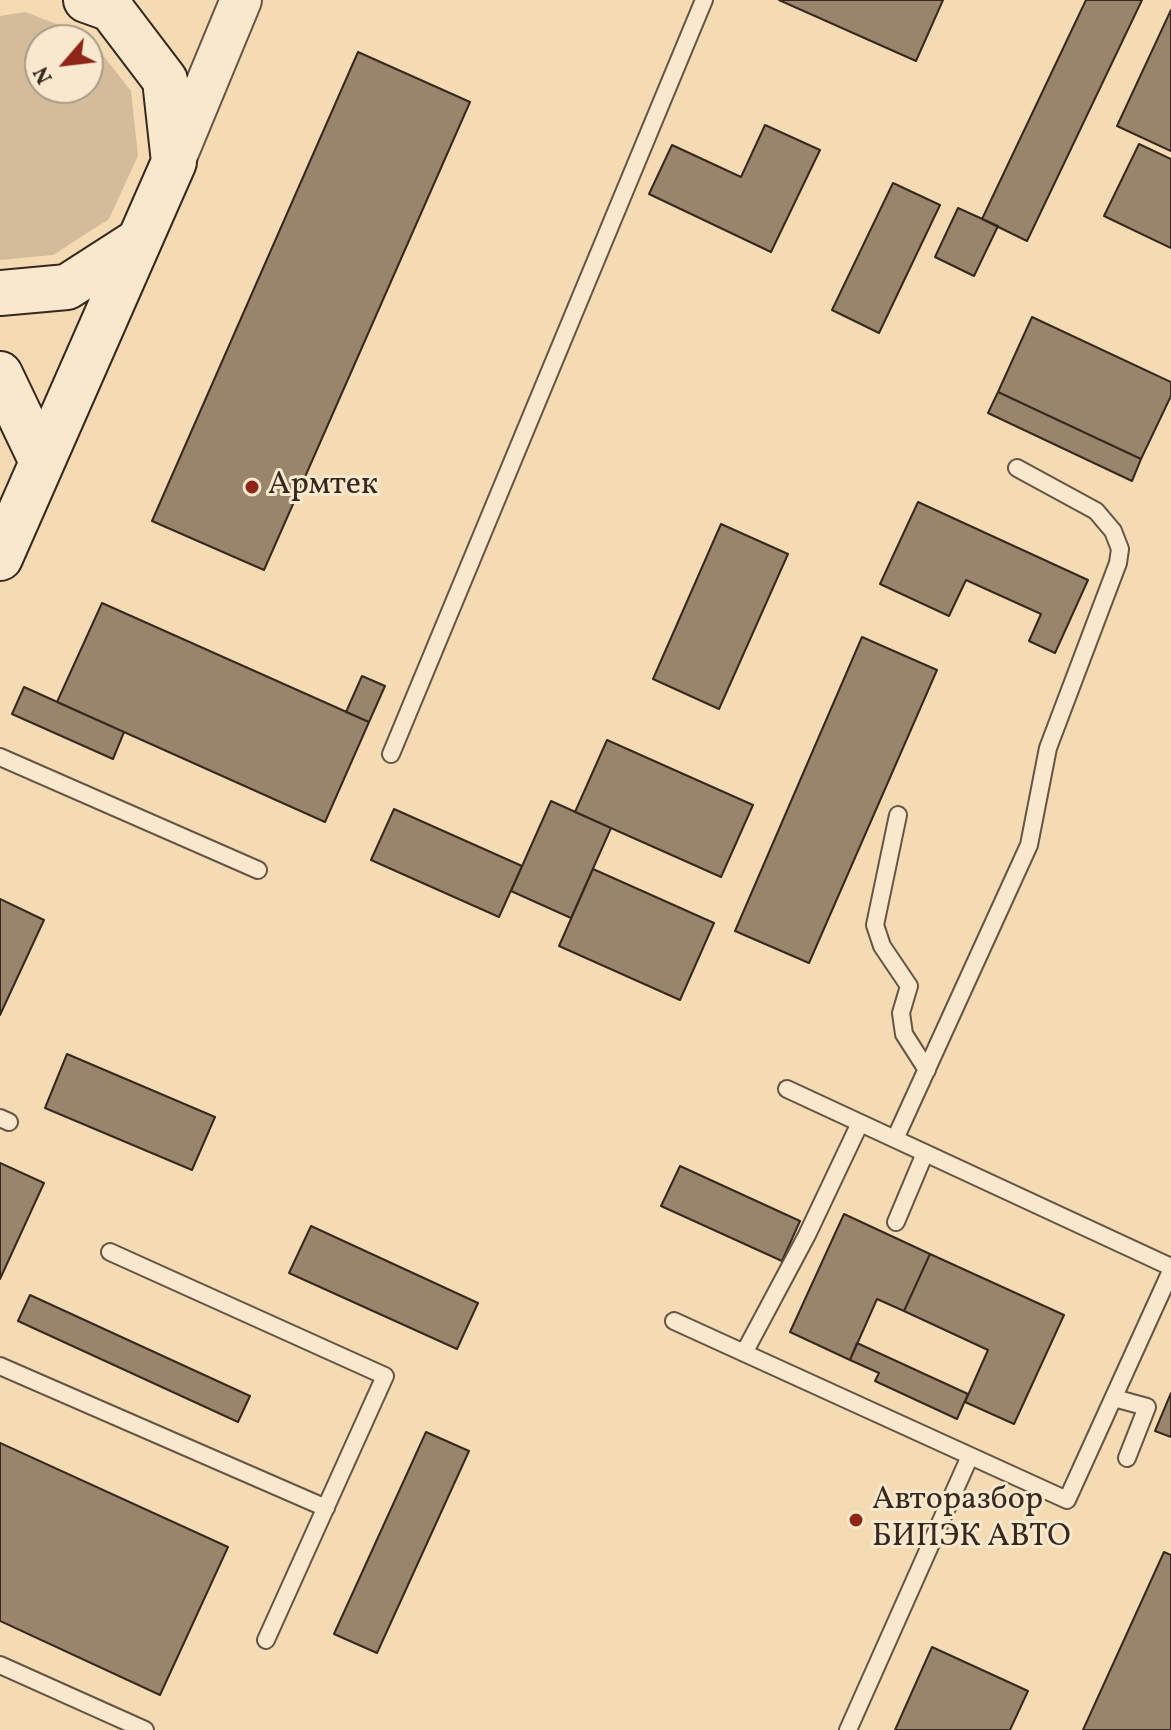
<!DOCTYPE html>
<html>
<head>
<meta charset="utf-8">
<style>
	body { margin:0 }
	#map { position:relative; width:1171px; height:1730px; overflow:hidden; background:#f4dbb4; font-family:Vollkorn,serif }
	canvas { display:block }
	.north { position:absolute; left:24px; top:24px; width:80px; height:80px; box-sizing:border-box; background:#f8e8ce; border:2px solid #aa9b88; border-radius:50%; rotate:242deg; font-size:22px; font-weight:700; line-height:32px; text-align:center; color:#36271f }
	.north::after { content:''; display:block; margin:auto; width:28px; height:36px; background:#8f2418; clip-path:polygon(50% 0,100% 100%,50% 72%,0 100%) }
</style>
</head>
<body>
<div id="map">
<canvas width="1171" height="1730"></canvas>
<div class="north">N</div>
</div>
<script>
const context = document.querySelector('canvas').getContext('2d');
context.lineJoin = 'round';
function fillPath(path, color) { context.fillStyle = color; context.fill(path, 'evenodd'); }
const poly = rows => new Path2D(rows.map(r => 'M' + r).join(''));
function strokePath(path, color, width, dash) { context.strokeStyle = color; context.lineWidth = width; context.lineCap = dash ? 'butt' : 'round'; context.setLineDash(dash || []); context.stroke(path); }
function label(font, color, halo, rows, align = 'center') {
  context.font = font + ' Vollkorn,serif'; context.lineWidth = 6; context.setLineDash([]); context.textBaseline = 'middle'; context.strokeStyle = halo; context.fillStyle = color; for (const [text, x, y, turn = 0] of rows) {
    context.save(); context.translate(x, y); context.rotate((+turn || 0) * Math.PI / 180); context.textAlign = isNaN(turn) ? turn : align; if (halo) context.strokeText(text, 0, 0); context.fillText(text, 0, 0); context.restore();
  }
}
fillPath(poly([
	[25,12,88,36,131,91,138,156,109,219,53,255,0,260,0,16],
	[40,40,88,40,88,88,40,88]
]), '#d4bc9b');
const building = poly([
	[779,0,943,0,916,61,779,0],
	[1086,0,1142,0,1027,241,982,219,1086,0],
	[1171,10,1171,151,1117,126,1171,10],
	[358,52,470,102,264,570,152,521,358,52],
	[765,125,820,150,771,252,649,194,672,145,741,177,765,125],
	[1139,144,1171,159,1171,248,1104,216,1139,144],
	[893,183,940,205,879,333,832,310,893,183],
	[958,208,998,226,974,276,935,257,958,208],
	[1032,317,1171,382,1171,396,1141,459,998,392,1032,317],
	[998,392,1141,459,1132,481,988,413,998,392],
	[918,502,1088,580,1055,653,1029,641,1041,614,966,580,949,616,880,584,918,502],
	[721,524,788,554,719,709,653,679,721,524],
	[102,603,369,722,325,822,57,702,102,603],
	[862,637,937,670,809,963,735,931,862,637],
	[362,676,385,686,369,722,346,712,362,676],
	[24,687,124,732,113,759,12,714,24,687],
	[607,740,753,805,721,877,575,812,607,740],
	[551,801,611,828,571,918,511,891,551,801],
	[394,809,522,866,499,917,371,860,394,809],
	[593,869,714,923,680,1000,559,946,593,869],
	[0,899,44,920,0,1015,0,899],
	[67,1054,215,1117,192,1170,45,1108,67,1054],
	[0,1163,44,1183,0,1279,0,1163],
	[680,1166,800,1221,782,1261,661,1206,680,1166],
	[844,1214,930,1254,904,1311,877,1299,850,1360,790,1332,844,1214],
	[311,1226,478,1303,457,1349,289,1273,311,1226],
	[930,1254,1064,1315,1014,1424,965,1402,988,1350,904,1311,930,1254],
	[30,1295,250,1396,238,1422,18,1321,30,1295],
	[857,1343,968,1394,957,1419,875,1381,879,1373,850,1360,857,1343],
	[1171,1393,1171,1437,1155,1431,1171,1393],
	[426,1432,469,1451,377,1653,334,1634,426,1432],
	[0,1443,228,1547,160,1695,0,1621,0,1443],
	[1164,1552,1171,1555,1171,1730,1083,1730,1164,1552],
	[932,1647,1028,1691,1010,1730,895,1730,932,1647]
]);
fillPath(building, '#99856c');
strokePath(building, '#36271f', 2);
const service = poly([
	[391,754,704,0],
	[0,757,258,870],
	[898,815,875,925,882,946,909,986,901,1013,904,1034,927,1070],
	[787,1089,1171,1267],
	[0,1118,9,1122],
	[895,1139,1029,845,1048,748,1118,563,1120,549,1113,531,1096,511,1017,468],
	[896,1222,925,1153],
	[110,1252,385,1376,266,1640],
	[674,1321,1067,1500,1171,1271],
	[744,1353,807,1235,860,1123],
	[0,1366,326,1508],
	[1114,1398,1147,1407,1127,1458],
	[0,1665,145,1730],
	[848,1730,970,1456]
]);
const tertiary = poly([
	[174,162,241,0]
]);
const secondary = poly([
	[0,293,67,287,137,242],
	[0,374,42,462],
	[0,558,174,162,165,80,111,9,86,0]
]);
strokePath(service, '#665444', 20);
strokePath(tertiary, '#665444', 44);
strokePath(secondary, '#36271f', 48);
strokePath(service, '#f8e8ce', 16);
strokePath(tertiary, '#f8e8ce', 40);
strokePath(secondary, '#f8e8ce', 44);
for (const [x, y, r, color] of [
	[252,487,8,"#8f2418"],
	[856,1520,8,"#8f2418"]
]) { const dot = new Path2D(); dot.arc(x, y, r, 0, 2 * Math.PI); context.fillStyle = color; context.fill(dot); strokePath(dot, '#f8e8ce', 3); }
label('32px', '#36271f', '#f8e8ce', [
	["Армтек",268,487],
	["Авторазбор",872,1502],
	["БИПЭК АВТО",872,1539]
], 'left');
</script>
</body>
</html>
